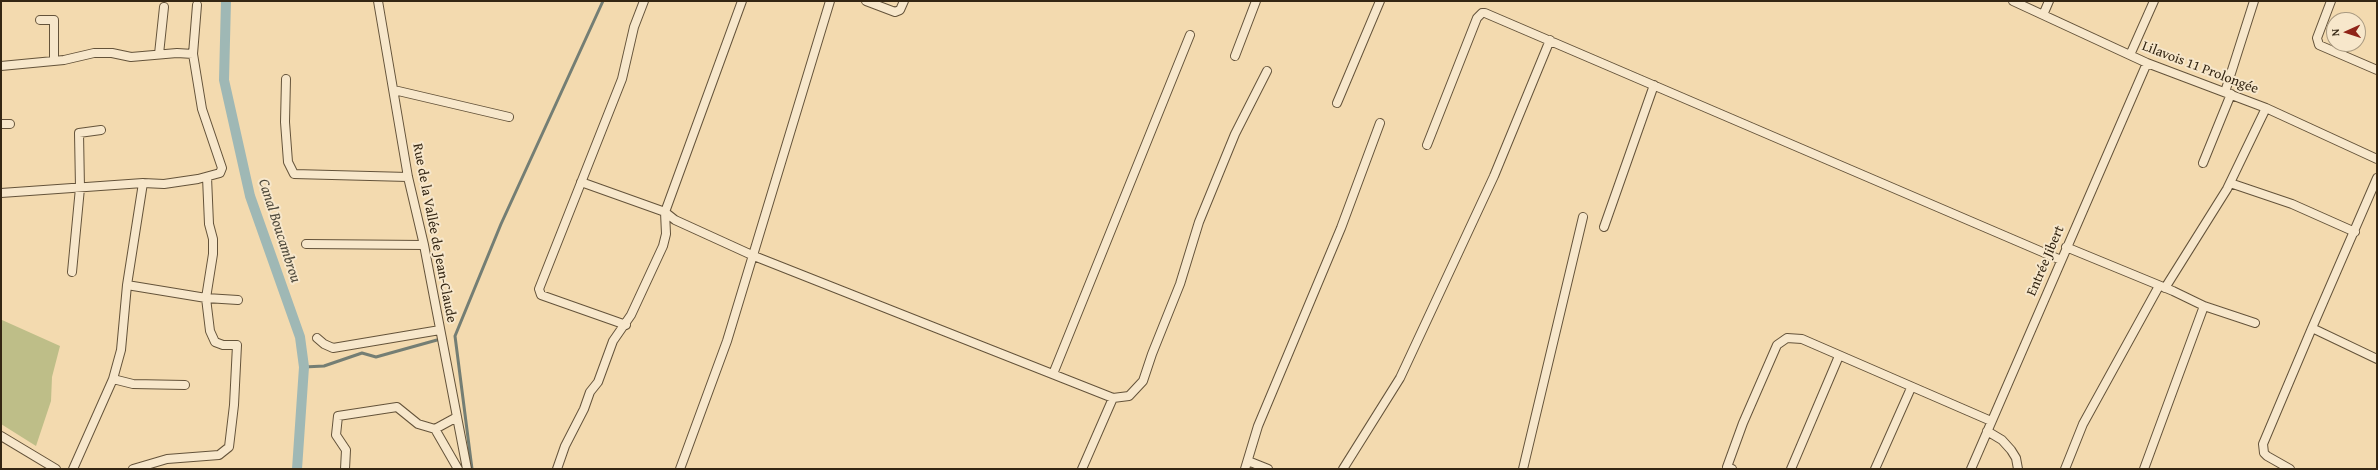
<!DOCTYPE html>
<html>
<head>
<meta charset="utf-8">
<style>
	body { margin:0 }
	#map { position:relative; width:2378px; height:470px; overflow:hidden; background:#f3daaf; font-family:"Gentium Book Plus",serif }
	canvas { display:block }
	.frame { position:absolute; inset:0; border:2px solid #342613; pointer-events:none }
	.north { position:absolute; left:2326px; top:12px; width:40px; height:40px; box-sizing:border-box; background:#f7e7cb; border:1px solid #a99a81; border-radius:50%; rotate:267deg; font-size:11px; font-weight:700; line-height:16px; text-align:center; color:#342613 }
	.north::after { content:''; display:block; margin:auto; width:14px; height:18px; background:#8f2418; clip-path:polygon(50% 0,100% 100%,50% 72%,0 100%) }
</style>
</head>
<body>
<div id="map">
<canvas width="2378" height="470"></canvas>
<div class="frame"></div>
<div class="north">N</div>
</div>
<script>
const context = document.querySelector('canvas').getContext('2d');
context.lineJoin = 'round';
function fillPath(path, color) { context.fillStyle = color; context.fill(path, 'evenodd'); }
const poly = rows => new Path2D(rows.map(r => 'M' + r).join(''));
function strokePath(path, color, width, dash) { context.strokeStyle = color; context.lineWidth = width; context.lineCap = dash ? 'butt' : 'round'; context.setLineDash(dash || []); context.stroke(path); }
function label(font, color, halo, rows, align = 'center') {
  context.font = font + ' "Gentium Book Plus",serif'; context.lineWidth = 4; context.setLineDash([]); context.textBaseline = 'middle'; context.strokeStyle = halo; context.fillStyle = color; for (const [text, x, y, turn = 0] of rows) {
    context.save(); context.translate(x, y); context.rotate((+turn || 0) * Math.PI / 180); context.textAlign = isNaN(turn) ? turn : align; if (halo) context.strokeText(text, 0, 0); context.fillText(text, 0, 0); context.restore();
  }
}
fillPath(poly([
	[2,320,60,346,52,377,51,401,36,446,1,424]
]), '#bebe88');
strokePath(poly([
	[222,1,227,2],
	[304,367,324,366,362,353,376,357,437,340],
	[472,469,455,336,501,224,603,1]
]), '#747e74', 3);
strokePath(poly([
	[226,1,224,80,250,196,300,337,304,367,297,469]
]), '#9fb8b5', 10);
const street = poly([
	[378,1,408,177,424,245,467,469],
	[866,1,895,12,900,10,904,1],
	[2013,1,2147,63,2266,108,2377,159],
	[2331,1,2317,38,2319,45,2377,70],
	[2043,15,2049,1],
	[40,20,54,20,54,61],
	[159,54,164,7],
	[2130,55,2154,1],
	[1235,56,1256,1],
	[1,66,64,60,94,53,112,53,131,57,177,53,193,54],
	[286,79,285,122,288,162,294,174,408,177],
	[394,90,509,117],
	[2225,92,2254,1],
	[1337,103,1380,1],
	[1,124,10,124],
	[1427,145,1477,18,1482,13,1485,13,2061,260],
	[2203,163,2231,94],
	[2377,178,2312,328,2377,359],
	[581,182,665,212,675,220,754,256,1113,398,1129,396,1143,381,1152,354,1180,284,1199,222,1235,134,1267,71],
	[143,183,164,184,198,179,220,173,222,168,202,109,193,54,197,5],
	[2230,183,2292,204,2355,232],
	[1,193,143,183,127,285,121,350,113,379,73,469],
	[1604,227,1654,85],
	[306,244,424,245],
	[2066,247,2173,291,2204,306,2255,323],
	[72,272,80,188,79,133,101,130],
	[127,285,206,298,238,300],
	[2165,288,2227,189,2266,108],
	[626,325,541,295,539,289,622,79,634,27,644,1],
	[317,338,324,344,333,348,440,330],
	[1053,374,1190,35],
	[113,379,133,384,185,385],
	[435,429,458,469],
	[1987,431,2002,440,2011,450,2016,458,2018,469],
	[1,436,56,469],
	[1248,461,1268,469],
	[133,469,167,459,219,455,229,447,234,405,237,345,223,345,215,342,210,331,206,298,213,254,213,239,209,224,207,177],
	[345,469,346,450,336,435,338,416,397,407,418,424,435,429,457,417],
	[557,469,565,446,584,409,590,392,598,382,613,341,631,315,663,246,666,234,665,212,742,1],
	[680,469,727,341,830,1],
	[1082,469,1113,398],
	[1245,469,1258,426,1341,228,1380,123],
	[1343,469,1400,378,1494,176,1550,40],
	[1523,469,1583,217],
	[1732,469,1727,467,1743,423,1777,345,1787,338,1802,339,1991,421],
	[1791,469,1839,356],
	[1875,469,1911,388],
	[1971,469,2147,63],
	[2065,469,2083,424,2159,286],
	[2144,469,2204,306],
	[2290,469,2267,456,2264,453,2263,444,2312,328]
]);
strokePath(street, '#64533a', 10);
strokePath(street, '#f7e7cb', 8);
label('14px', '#342613', '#f7e7cb', [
	["Lilavois 11 Prolongée",2200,68,21],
	["Rue de la Vallée de Jean-Claude",434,233,79],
	["Entrée Jibert",2046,261,-67]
]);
label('italic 15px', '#4f4a3c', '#f7e7cb', [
	["Canal Boucambrou",279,231,72]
]);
</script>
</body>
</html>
